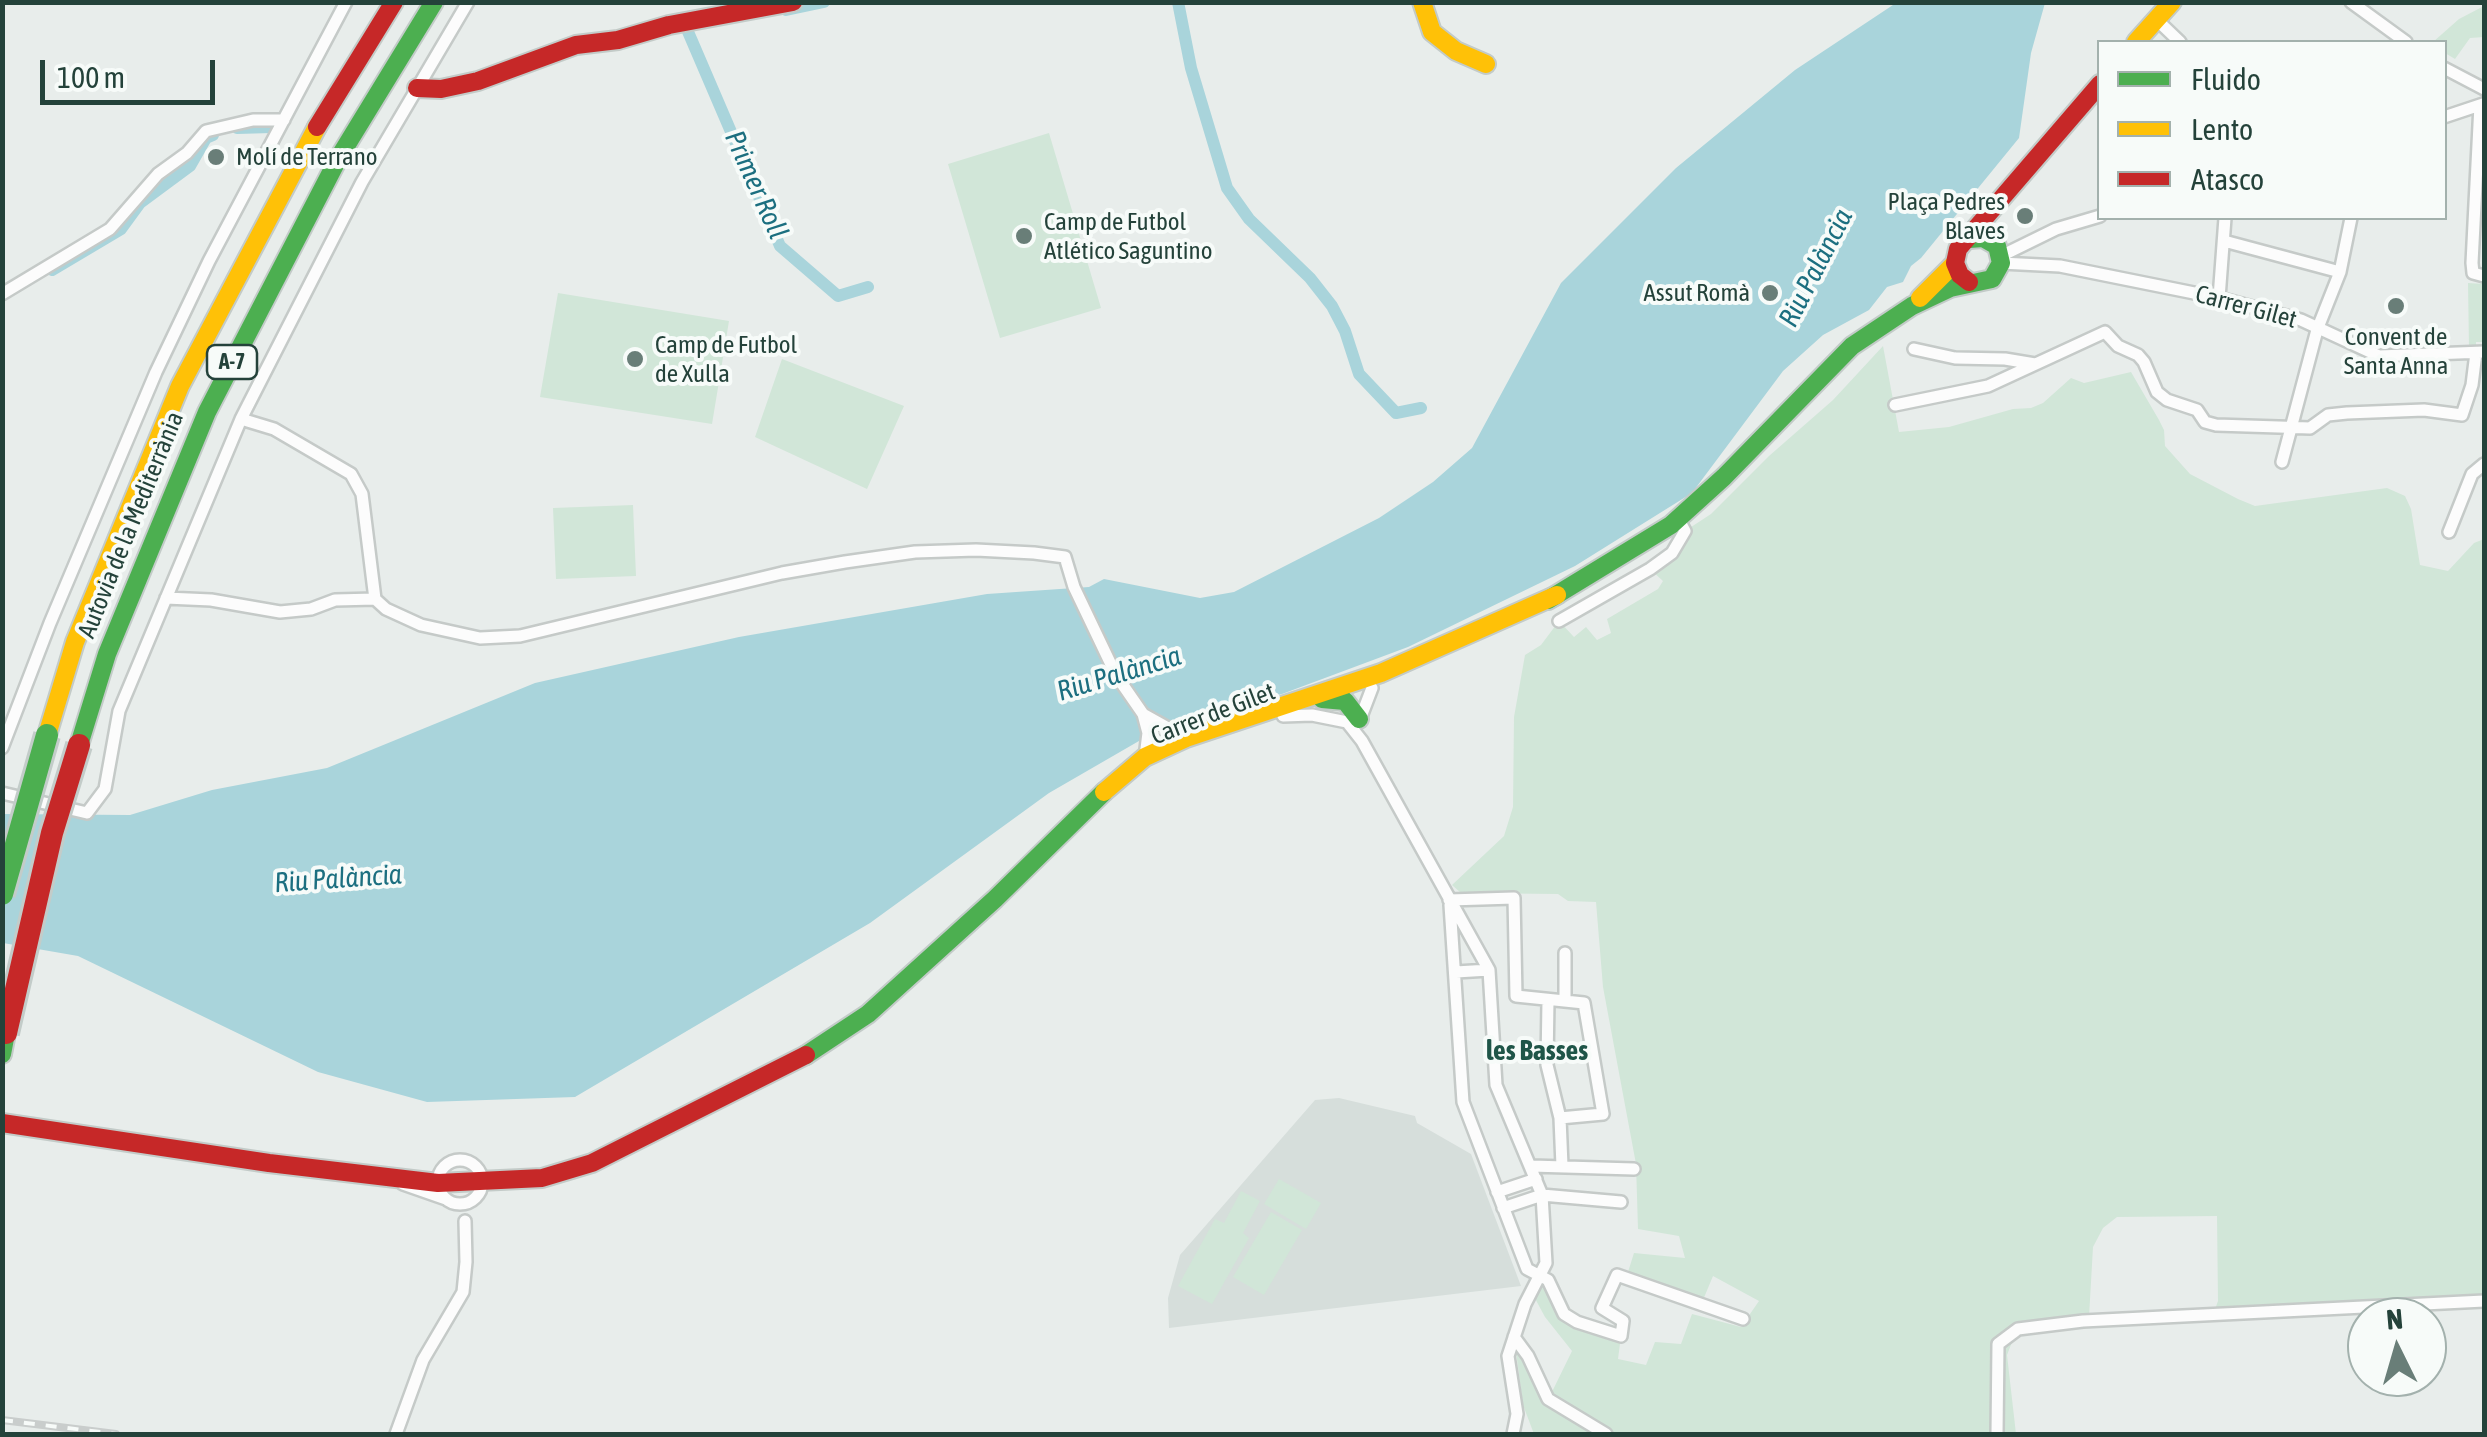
<!DOCTYPE html>
<html>
<head>
<meta charset="utf-8">
<style>
	body { margin:0 }
	#map { position:relative; width:2487px; height:1437px; overflow:hidden; background:#e8edeb; font-family:"Asap Condensed",sans-serif }
	canvas { display:block }
	.frame { position:absolute; inset:0; border:5px solid #24423a; pointer-events:none }
	.legend { position:absolute; left:2097px; top:40px; width:350px; height:180px; box-sizing:border-box; background:#f7fbf9; border:2px solid #a3b1ad; margin:0; padding:12px 18px; list-style:none; font-size:30px; color:#24423a }
	.legend li { display:flex; align-items:center; gap:20px; height:50px }
	.legend b { width:50px; border:2px solid #a3b1ad }
	.north { position:absolute; left:2347px; top:1297px; width:100px; height:100px; box-sizing:border-box; background:#f7fbf9; border:2px solid #a3b1ad; border-radius:50%; rotate:355deg; font-size:28px; font-weight:700; line-height:40px; text-align:center; color:#24423a }
	.north::after { content:''; display:block; margin:auto; width:35px; height:45px; background:#697e78; clip-path:polygon(50% 0,100% 100%,50% 72%,0 100%) }
	.scale { position:absolute; left:40px; top:60px; width:175px; height:45px; box-sizing:border-box; border:5px solid #24423a; border-top:0; padding-left:12px; font-size:30px; line-height:35px; white-space:nowrap; color:#24423a; -webkit-text-stroke:8px #f7fbf9; paint-order:stroke }
</style>
</head>
<body>
<div id="map">
<canvas width="2487" height="1437"></canvas>
<div class="frame"></div>
<ul class="legend">
<li><b style="height:12px;background:#4caf50"></b>Fluido</li>
<li><b style="height:12px;background:#ffc107"></b>Lento</li>
<li><b style="height:12px;background:#c62828"></b>Atasco</li>
</ul>
<div class="north">N</div>
<div class="scale">100 m</div>
</div>
<script>
const context = document.querySelector('canvas').getContext('2d');
context.lineJoin = 'round';
function fillPath(path, color) { context.fillStyle = color; context.fill(path, 'evenodd'); }
const poly = rows => new Path2D(rows.map(r => 'M' + r).join(''));
function strokePath(path, color, width, dash) { context.strokeStyle = color; context.lineWidth = width; context.lineCap = dash ? 'butt' : 'round'; context.setLineDash(dash || []); context.stroke(path); }
function label(font, color, halo, rows, align = 'center') {
  context.font = font + ' "Asap Condensed",sans-serif'; context.lineWidth = 8; context.setLineDash([]); context.textBaseline = 'middle'; context.strokeStyle = halo; context.fillStyle = color; for (const [text, x, y, turn = 0] of rows) {
    context.save(); context.translate(x, y); context.rotate((+turn || 0) * Math.PI / 180); context.textAlign = isNaN(turn) ? turn : align; if (halo) context.strokeText(text, 0, 0); context.fillText(text, 0, 0); context.restore();
  }
}
fillPath(poly([
	[1339,1098,1415,1116,1417,1123,1471,1154,1521,1286,1169,1328,1168,1298,1180,1255,1315,1100]
]), '#d6dedb');
fillPath(poly([
	[2484,6,2484,37,2470,38,2455,59,2445,53,2444,42,2433,42,2459,19],
	[1049,133,1101,308,1000,338,948,164],
	[2468,283,2484,284,2484,342,2476,342,2476,347,2469,348],
	[558,293,729,321,712,424,540,397],
	[1883,346,1899,432,1949,427,2013,409,2031,408,2043,403,2071,378,2084,383,2131,372,2159,420,2164,430,2165,446,2190,474,2238,499,2255,506,2387,488,2405,496,2411,509,2420,565,2448,571,2474,543,2484,539,2484,1301,2213,1315,2218,1301,2217,1216,2117,1217,2103,1228,2093,1247,2089,1317,2017,1329,2007,1355,2016,1434,1534,1434,1523,1405,1514,1337,1549,1398,1572,1351,1545,1317,1531,1291,1539,1277,1565,1314,1621,1336,1618,1359,1646,1365,1655,1342,1681,1344,1692,1314,1741,1327,1759,1301,1713,1276,1703,1300,1628,1272,1634,1253,1685,1258,1679,1236,1638,1229,1636,1164,1603,987,1596,902,1568,901,1558,894,1461,893,1452,885,1504,836,1513,807,1514,717,1525,655,1541,645,1559,621,1574,637,1586,627,1597,640,1611,633,1607,619,1658,589,1663,581,1650,569,1685,531,1711,514,1769,456,1833,400],
	[782,359,904,406,867,489,755,437],
	[633,505,636,576,556,579,553,508],
	[1279,1179,1321,1203,1306,1229,1264,1204],
	[1241,1191,1260,1201,1243,1233,1249,1238,1212,1304,1178,1286,1215,1219,1224,1223],
	[1271,1212,1302,1230,1264,1295,1233,1277]
]), '#d1e6d8');
fillPath(poly([
	[1896,3,2045,3,2031,53,2019,138,1921,258,1911,266,1903,282,1887,287,1869,310,1823,335,1783,371,1692,493,1575,566,1408,647,1282,694,1177,719,1049,793,870,923,575,1097,427,1102,318,1072,78,956,3,943,2,814,130,815,212,790,327,768,535,683,739,637,987,594,1089,587,1104,579,1200,598,1234,592,1379,518,1433,482,1472,448,1561,283,1676,168,1795,70]
]), '#a9d4db');
strokePath(poly([
	[1178,2,1191,68,1227,188,1249,219,1310,278,1332,306,1345,331,1359,374,1396,413,1421,408],
	[786,10,824,2],
	[686,27,780,246,838,296,868,287],
	[237,128,271,127],
	[52,270,121,229,140,203,190,166,206,138,213,135]
]), '#a9d4db', 12);
const street = poly([
	[2351,2,2406,42],
	[2157,20,2180,42],
	[2444,68,2484,89],
	[2480,105,2472,263,2473,273,2484,276],
	[2444,117,2483,104],
	[2224,241,2340,272],
	[2001,256,2056,229,2100,216],
	[2001,263,2060,266,2219,298,2301,320,2379,356,2484,352],
	[2,294,110,229,158,174,187,153,206,131,253,120,284,120],
	[2219,298,2225,218],
	[1914,349,1955,358,2005,359,2035,364],
	[1895,405,1988,386,2105,332,2118,346,2138,355,2144,362,2157,392,2167,400,2197,410,2205,422,2216,425,2310,428,2328,415,2347,413,2424,410,2462,415,2472,385,2476,353],
	[241,419,274,429,351,474,362,494,375,599,386,609,421,625,480,638,520,636,782,573,845,562,915,552,976,550,1034,553,1065,557,1074,587,1116,675,1143,714],
	[2282,462,2317,330,2340,272,2351,218],
	[2449,532,2472,474,2484,464],
	[166,598,211,600,280,612,311,609,335,600,375,599],
	[1559,621,1650,569,1672,553,1685,531,1678,518],
	[1283,716,1312,715,1347,722,1362,741,1489,970,1496,1085,1542,1195,1546,1263,1525,1304,1508,1356,1517,1414,1513,1434],
	[1359,722,1372,688],
	[1148,733,1162,748,1167,748],
	[2,748,50,623,156,372,209,261,346,2],
	[1145,757,1148,733,1143,714,1186,738],
	[2,793,87,813,105,789,119,711,241,419,362,182,468,2],
	[1449,900,1514,898,1516,996,1584,1003,1603,1114,1560,1118],
	[1450,905,1463,1102,1527,1269,1548,1280,1564,1314,1577,1322,1621,1336,1623,1321,1602,1308,1617,1275,1743,1319],
	[1565,953,1565,1001],
	[1456,972,1489,970],
	[1548,1000,1547,1065,1560,1118,1562,1166],
	'438 1182a22 22 0 1 1 44 0a22 22 0 1 1-44 0Z',
	[1531,1166,1634,1169],
	[403,1184,446,1199],
	[1497,1192,1536,1179],
	[1503,1208,1542,1195,1621,1202],
	[1514,1337,1528,1356,1548,1399,1606,1434],
	[396,1434,423,1360,463,1292,466,1262,465,1221],
	[1997,1434,1998,1344,2018,1329,2083,1321,2484,1301]
]);
const fast = poly([
	[1548,600,1671,525,1724,477,1852,346,1912,306,1950,288,1992,279,2001,263,1997,246,1983,238,1969,239],
	[1322,699,1345,701,1359,719],
	[79,745,107,654,207,412,338,159,434,2],
	[2,1054,6,1033],
	[806,1055,868,1014,995,899,1104,792]
]);
const slow = poly([
	[1422,2,1432,32,1456,51,1486,64],
	[2136,42,2172,2],
	[1920,298,1955,263],
	[47,735,75,642,180,386,317,127],
	[1104,792,1145,757,1186,738,1381,673,1557,595]
]);
const jam = poly([
	[417,88,441,89,478,81,576,45,618,40,669,25,793,2],
	[317,127,394,2],
	[1969,282,1960,275,1955,263,1958,249,2100,84],
	[2,1123,269,1163,438,1183,542,1178,592,1163,806,1055]
]);
strokePath(street, '#c5cac8', 16);
strokePath(fast, '#c3cbc8', 22);
strokePath(slow, '#c3cbc8', 22);
strokePath(jam, '#c3cbc8', 22);
strokePath(street, '#fcfcfc', 11);
strokePath(fast, '#4caf50', 18);
strokePath(slow, '#ffc107', 18);
strokePath(jam, '#c62828', 18);
const rail = poly([
	[2,1420,116,1434]
]);
strokePath(rail, '#c9cdcc', 8);
strokePath(rail, '#f7fbf9', 4, [11]);
const fastBridge = poly([
	[2,894,47,735]
]);
const jamBridge = poly([
	[6,1033,52,833,79,745]
]);
strokePath(fastBridge, '#c3ccc9', 28, []);
strokePath(jamBridge, '#c3ccc9', 28, []);
strokePath(fastBridge, '#4caf50', 22);
strokePath(jamBridge, '#c62828', 22);
for (const [x, y, r, color] of [
	[216,157,10,"#697e78"],
	[2025,216,10,"#697e78"],
	[1024,236,10,"#697e78"],
	[1770,293,10,"#697e78"],
	[2396,306,10,"#697e78"],
	[635,359,10,"#697e78"]
]) { const dot = new Path2D(); dot.arc(x, y, r, 0, 2 * Math.PI); context.fillStyle = color; context.fill(dot); strokePath(dot, '#f7fbf9', 4); }
for (const [x, y, w] of [
	[232,362,50]
]) { const box = new Path2D(); box.roundRect(x - w / 2, y - 17, w, 34, 8); context.fillStyle = '#f7fbf9'; context.fill(box); strokePath(box, '#24423a', 2.5); }
label('bold 22px', '#24423a', null, [
	["A-7",232,362]
]);
label('25px', '#24423a', '#f7fbf9', [
	["Molí de Terrano",236,157],
	["Plaça Pedres",2005,202,"right"],
	["Blaves",2005,231,"right"],
	["Camp de Futbol",1044,222],
	["Atlético Saguntino",1044,251],
	["Assut Romà",1750,293,"right"],
	["Convent de",2396,337,"center"],
	["Santa Anna",2396,366,"center"],
	["Camp de Futbol",655,345],
	["de Xulla",655,374]
], 'left');
label('25px', '#24423a', '#f7fbf9', [
	["Carrer Gilet",2246,307,15],
	["Autovia de la Mediterrània",131,525,-68],
	["Carrer de Gilet",1213,714,-21]
]);
label('italic 28px', '#1c6f80', '#f7fbf9', [
	["Primer Roll",756,185,66],
	["Riu Palància",1816,268,-63],
	["Riu Palància",1119,674,-17],
	["Riu Palància",338,879,-4]
]);
label('bold 28px', '#1f5548', '#f7fbf9', [
	["les Basses",1537,1051]
]);
</script>
</body>
</html>
